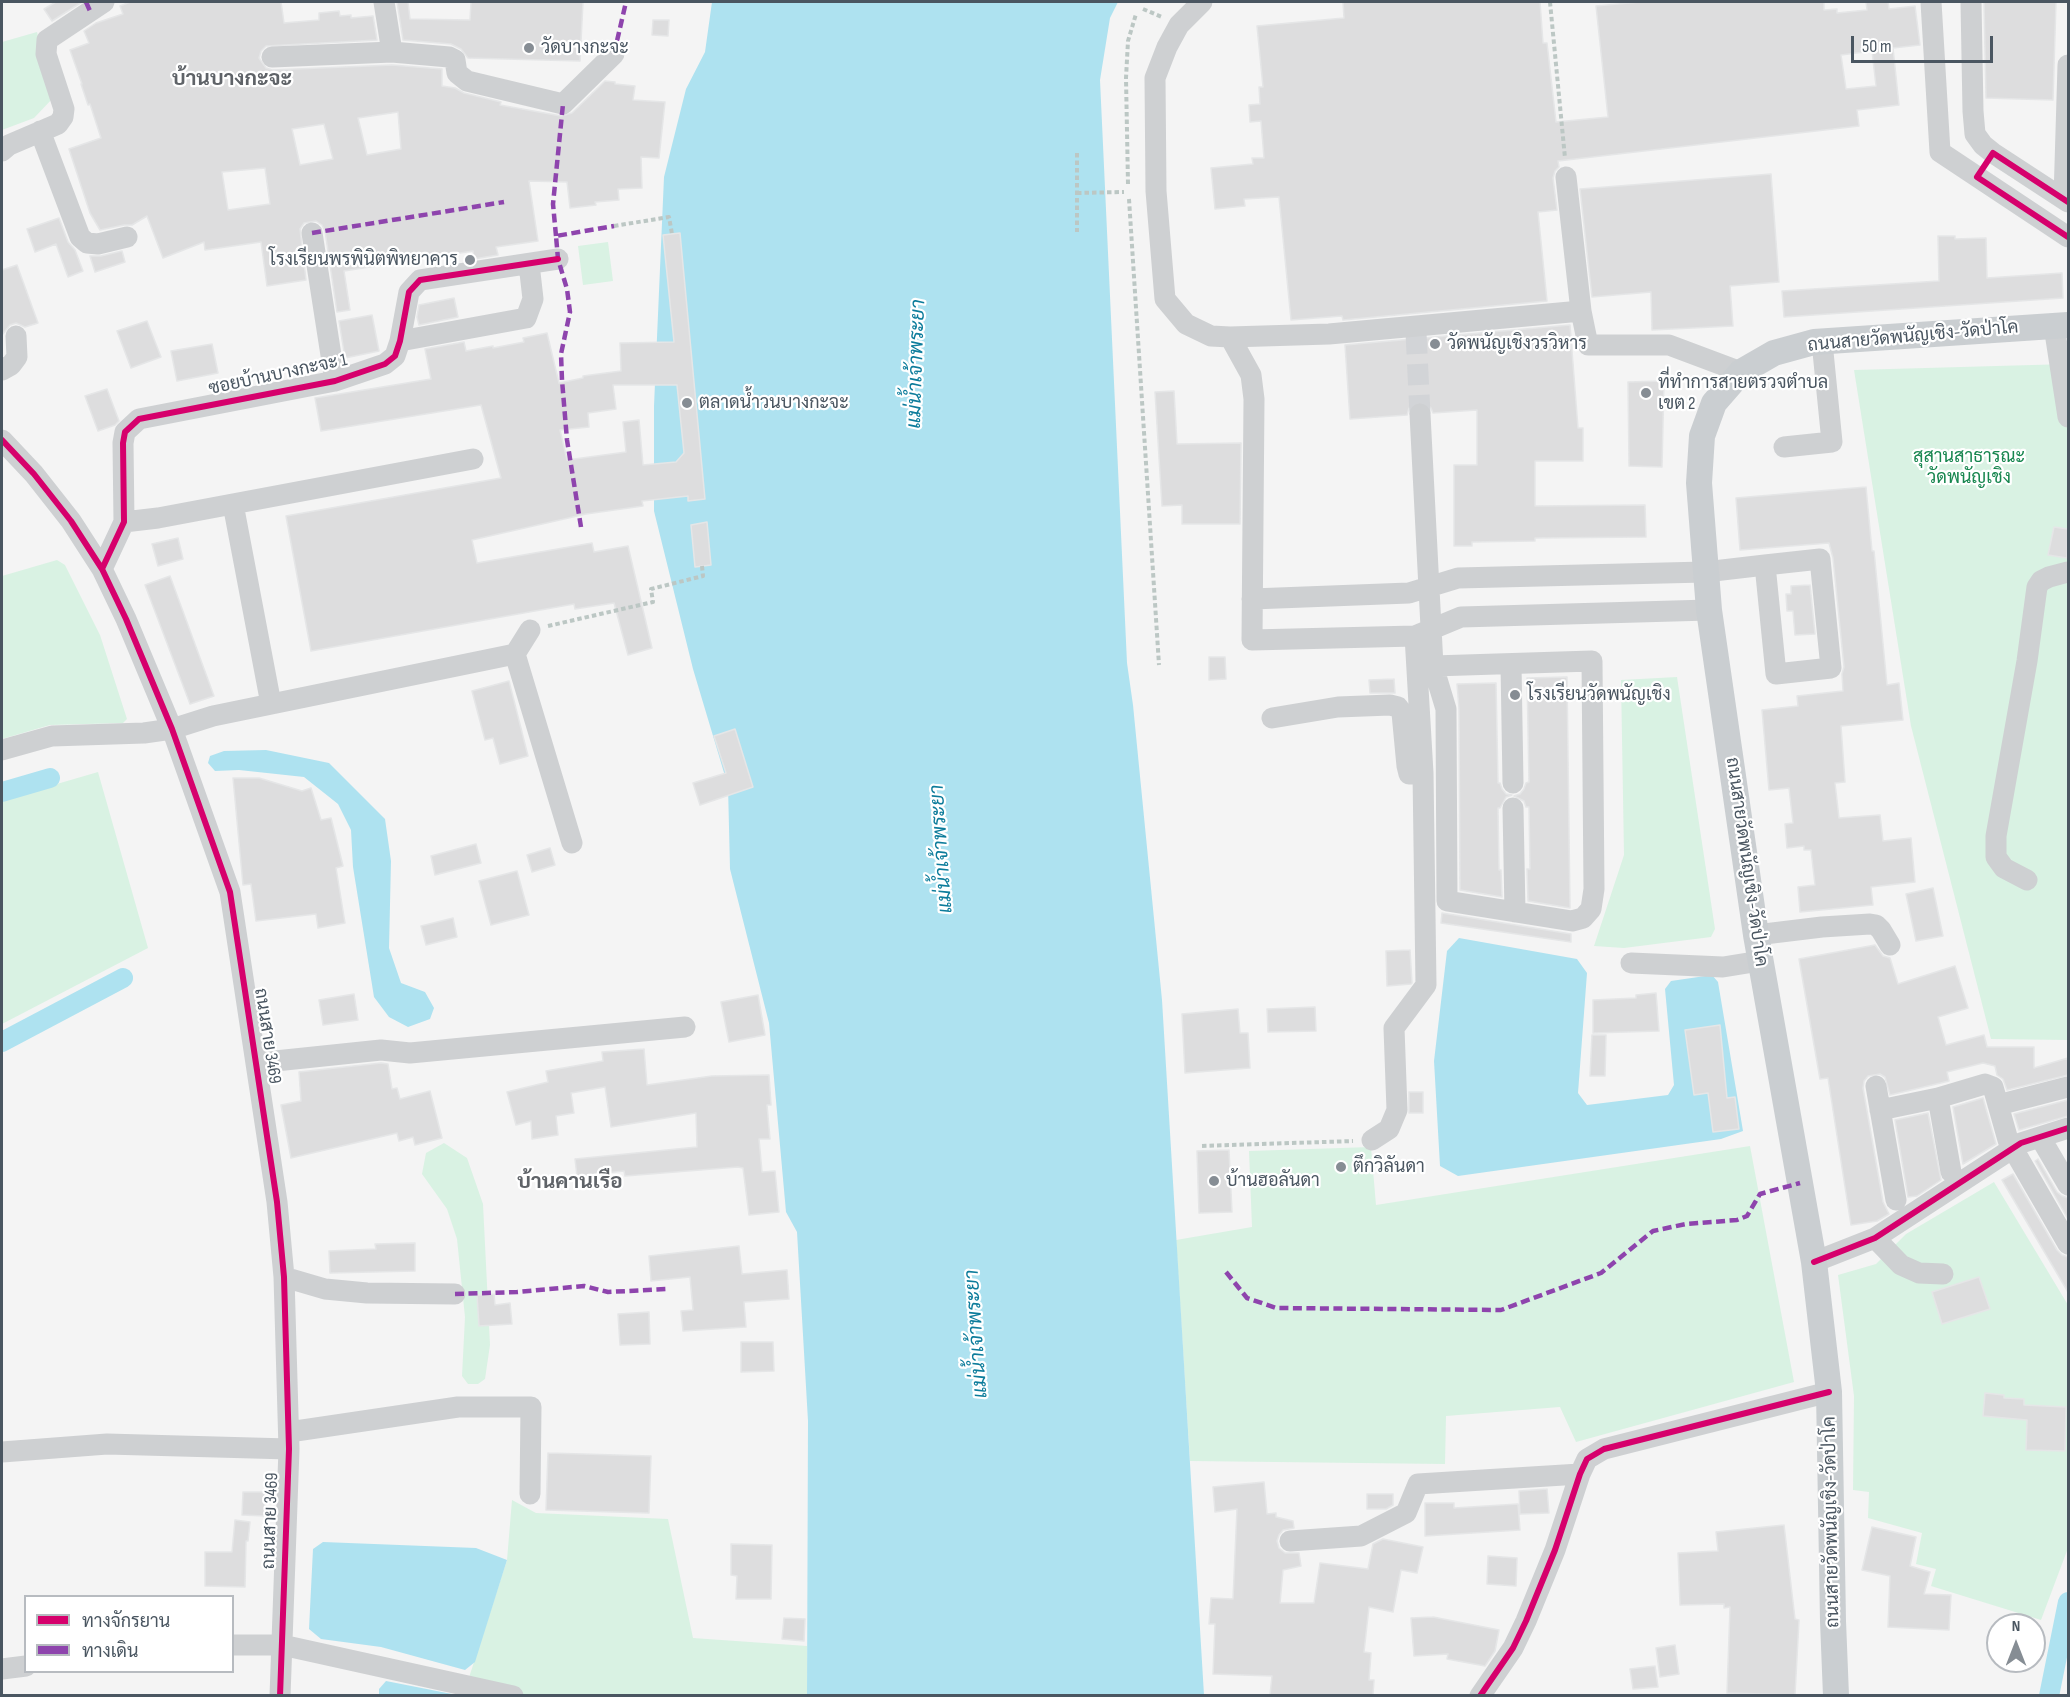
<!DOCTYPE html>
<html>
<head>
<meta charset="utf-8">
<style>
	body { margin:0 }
	#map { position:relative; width:2070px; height:1697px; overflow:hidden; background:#f4f4f4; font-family:"Sofia Sans Condensed",Sarabun,sans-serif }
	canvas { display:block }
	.frame { position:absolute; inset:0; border:3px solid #4a5661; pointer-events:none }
	.legend { position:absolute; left:24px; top:1595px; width:210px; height:78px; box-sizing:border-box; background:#fff; border:2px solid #b7bbc0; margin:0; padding:8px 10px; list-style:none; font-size:18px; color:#4a5661 }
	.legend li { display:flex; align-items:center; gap:12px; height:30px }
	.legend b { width:30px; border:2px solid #b7bbc0 }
	.north { position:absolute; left:1986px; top:1613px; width:60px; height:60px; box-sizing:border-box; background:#fff; border:2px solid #b7bbc0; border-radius:50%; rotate:0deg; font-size:16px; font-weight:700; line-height:24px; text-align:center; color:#4a5661 }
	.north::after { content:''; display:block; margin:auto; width:21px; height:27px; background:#868d94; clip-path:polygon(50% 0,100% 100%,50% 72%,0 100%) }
	.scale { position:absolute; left:1851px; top:36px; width:142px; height:27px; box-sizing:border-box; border:3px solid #4a5661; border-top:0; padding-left:8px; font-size:18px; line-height:21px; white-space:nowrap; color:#4a5661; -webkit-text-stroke:4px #fff; paint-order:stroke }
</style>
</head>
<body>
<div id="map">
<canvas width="2070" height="1697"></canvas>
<div class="frame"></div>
<ul class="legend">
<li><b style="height:8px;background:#d6006c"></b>ทางจักรยาน</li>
<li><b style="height:8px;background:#8e44ad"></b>ทางเดิน</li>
</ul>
<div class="north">N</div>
<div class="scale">50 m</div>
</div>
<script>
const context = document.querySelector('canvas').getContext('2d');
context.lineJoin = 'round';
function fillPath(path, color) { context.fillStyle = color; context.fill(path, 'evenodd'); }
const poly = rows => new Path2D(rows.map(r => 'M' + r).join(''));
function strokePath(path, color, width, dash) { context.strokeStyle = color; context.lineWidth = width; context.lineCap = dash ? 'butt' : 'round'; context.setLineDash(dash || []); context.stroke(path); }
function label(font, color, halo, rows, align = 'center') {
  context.font = font + ' "Sofia Sans Condensed",Sarabun,sans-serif'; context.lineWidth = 4.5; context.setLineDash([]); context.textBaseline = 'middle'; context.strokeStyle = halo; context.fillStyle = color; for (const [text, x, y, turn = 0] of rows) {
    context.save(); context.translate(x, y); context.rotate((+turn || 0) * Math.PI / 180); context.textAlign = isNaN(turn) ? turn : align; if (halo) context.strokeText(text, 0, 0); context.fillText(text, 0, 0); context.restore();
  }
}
fillPath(poly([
	[37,32,54,97,34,118,2,130,2,42],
	[608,242,613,281,583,285,578,246],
	[2068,364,2068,1040,1991,1039,1911,726,1854,370],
	[57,560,65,565,100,635,127,719,123,723,50,725,2,739,2,576],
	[1677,677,1715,929,1711,937,1624,948,1594,946,1624,855,1621,680],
	[98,772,148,948,2,1024,2,800],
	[444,1143,467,1158,483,1204,490,1345,485,1379,478,1384,468,1384,462,1376,465,1317,457,1239,447,1209,422,1174,426,1153],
	[1750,1146,1794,1382,1576,1442,1560,1407,1446,1416,1445,1464,1190,1461,1176,1240,1252,1227,1249,1151,1371,1147,1376,1205],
	[1994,1182,2068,1305,2068,1548,2041,1620,1931,1586,1936,1569,1916,1564,1922,1533,1868,1518,1869,1492,1853,1490,1854,1396,1838,1275,1876,1264,1906,1234],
	[512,1500,536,1513,668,1519,693,1638,807,1646,807,1695,463,1696,507,1560]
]), '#d9f2e3');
fillPath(poly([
	[712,2,1118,2,1110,18,1100,80,1127,663,1133,705,1162,1000,1204,1695,807,1695,808,1421,797,1232,786,1212,769,1023,730,869,728,786,693,669,654,511,654,406,664,177,686,89,705,52],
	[266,750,329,763,385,819,391,861,389,948,401,983,425,992,434,1008,430,1019,408,1027,389,1017,374,997,353,867,351,830,338,804,304,777,239,770,215,771,208,763,210,756,224,751],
	[1459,938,1577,959,1587,973,1578,1093,1587,1105,1668,1095,1674,1085,1665,989,1671,981,1712,975,1718,982,1743,1131,1721,1139,1458,1176,1440,1166,1434,1061,1447,951],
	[323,1542,476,1548,507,1560,475,1662,465,1670,381,1647,321,1639,309,1629,313,1549],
	[386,1681,452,1694,453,1695,379,1695,379,1689]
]), '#aee2f0');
strokePath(poly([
	[2,792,50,778],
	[2,1042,123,978],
	[2049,1696,2068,1602]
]), '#aee2f0', 20);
const building = poly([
	[56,2,82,2,52,21,44,9,56,2],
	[130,2,281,2,284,23,319,20,319,13,339,11,340,16,351,15,351,18,373,16,377,40,266,46,261,51,259,58,266,68,272,70,392,65,442,69,442,86,455,88,464,93,501,102,500,105,561,116,572,113,605,81,615,82,615,84,635,86,633,100,665,102,659,158,641,157,642,188,618,189,619,200,595,202,596,205,570,208,567,182,529,181,538,241,496,247,498,255,474,259,473,251,344,271,350,310,337,312,325,231,322,225,316,221,304,223,300,229,306,280,267,286,261,242,205,250,204,242,163,258,147,216,132,225,124,225,100,230,90,213,69,149,101,138,90,104,88,105,81,84,82,84,70,50,89,43,84,31,96,23,123,14,120,6,130,2],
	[398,112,401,149,367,155,358,118,398,112],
	[324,124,333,159,300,165,292,129,324,124],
	[265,168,270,204,228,210,222,172,265,168],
	[397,2,408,2,410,19,470,20,471,2,583,2,580,61,468,58,461,49,451,44,403,40,397,2],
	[1343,2,1540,2,1543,43,1547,43,1556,122,1608,117,1596,6,1640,2,1824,2,1824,10,1837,9,1837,13,1867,10,1866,2,1888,2,1889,9,1915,6,1920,45,1893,48,1899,105,1857,110,1859,126,1558,161,1559,167,1555,171,1553,178,1557,210,1538,212,1547,301,1343,320,1342,316,1291,320,1279,197,1244,199,1245,206,1215,209,1211,168,1253,164,1252,158,1264,158,1261,121,1250,122,1249,105,1260,104,1259,87,1263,87,1257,26,1344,18,1343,2],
	[1872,51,1876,86,1846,89,1841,55,1872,51],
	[1984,2,2056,2,2053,100,1986,98,1984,2],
	[653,20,669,20,668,36,652,35,653,20],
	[1771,174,1779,282,1730,286,1733,326,1652,330,1651,292,1592,297,1580,189,1771,174],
	[59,218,68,242,75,250,83,271,68,277,56,244,35,252,27,229,59,218],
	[680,233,705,499,688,501,688,496,642,501,643,506,586,514,472,540,477,563,592,543,594,552,628,546,652,648,628,655,614,603,575,609,574,604,311,651,286,516,501,478,481,405,321,431,315,398,431,379,425,349,464,342,466,351,493,346,493,348,524,342,523,338,547,333,559,383,583,378,583,376,621,371,620,343,674,342,663,235,680,233],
	[613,385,677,385,684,453,676,462,643,465,639,420,623,422,626,452,567,460,560,430,589,427,588,413,616,409,613,385],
	[1938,236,1955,236,1955,239,1986,238,1987,278,2062,273,2063,298,1784,317,1782,291,1939,281,1938,236],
	[122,251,125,262,95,272,90,256,101,256,122,251],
	[17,265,38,323,25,327,16,323,10,325,2,335,2,270,17,265],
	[454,298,458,317,419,325,417,317,419,305,454,298],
	[372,315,379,351,345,358,339,321,372,315],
	[147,321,161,357,131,368,117,331,147,321],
	[1570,325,1578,428,1583,428,1583,461,1535,461,1535,506,1645,505,1646,537,1535,538,1535,541,1472,542,1472,546,1454,546,1454,465,1477,465,1477,410,1433,413,1431,408,1426,403,1419,401,1409,408,1407,415,1350,419,1345,345,1570,325],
	[212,344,218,373,177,381,171,351,212,344],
	[1664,381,1662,467,1629,466,1628,382,1664,381],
	[107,389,119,421,115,425,98,431,85,396,107,389],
	[1174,391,1177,444,1241,443,1240,524,1182,524,1182,505,1162,506,1155,392,1174,391],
	[1866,487,1872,551,1874,551,1887,685,1899,683,1903,720,1841,726,1845,782,1835,783,1839,818,1880,815,1883,841,1911,838,1915,882,1871,887,1873,905,1800,912,1798,887,1815,885,1811,850,1804,850,1804,846,1787,848,1785,824,1793,823,1789,788,1769,790,1762,710,1798,706,1797,696,1843,691,1842,674,1844,667,1833,558,1829,543,1740,550,1736,498,1866,487],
	[707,522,711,565,695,567,691,525,707,522],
	[2054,527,2068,529,2067,558,2048,555,2054,527],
	[178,538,183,559,158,566,152,544,178,538],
	[170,576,214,696,190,704,145,585,170,576],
	[1810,585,1815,634,1795,635,1793,611,1787,611,1786,594,1791,594,1791,586,1810,585],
	[1209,657,1225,657,1226,679,1209,680,1209,657],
	[1567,677,1570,908,1528,901,1527,869,1530,869,1529,807,1526,807,1524,801,1514,796,1520,794,1524,789,1526,783,1529,782,1527,678,1567,677],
	[1394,679,1395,693,1370,693,1369,680,1394,679],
	[509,681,528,756,500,764,493,738,485,740,472,691,509,681],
	[1496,683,1498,783,1500,783,1502,789,1506,794,1512,795,1506,797,1500,808,1498,808,1499,870,1501,870,1502,897,1460,890,1459,709,1457,684,1496,683],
	[735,729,753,787,700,805,693,783,726,773,714,736,735,729],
	[233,778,259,778,302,791,311,788,321,820,331,818,343,866,336,868,345,923,318,928,316,914,256,921,251,884,243,885,233,778],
	[476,844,481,863,435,875,431,856,476,844],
	[550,848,555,865,532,872,527,855,550,848],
	[517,871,529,915,491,925,479,881,517,871],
	[1933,888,1943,936,1916,941,1906,894,1933,888],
	[1442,913,1571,934,1571,942,1441,923,1442,913],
	[453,918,457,937,426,945,421,926,453,918],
	[1875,945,1883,956,1890,958,1898,984,1955,966,1968,1008,1938,1017,1946,1045,1984,1035,1987,1047,2034,1047,2034,1068,2068,1058,2068,1075,2007,1090,2003,1079,1997,1075,1995,1066,1983,1063,1947,1072,1949,1081,1890,1095,1885,1077,1880,1074,1868,1076,1864,1081,1863,1088,1883,1202,1889,1214,1877,1221,1851,1225,1828,1078,1820,1079,1799,959,1875,945],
	[1410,950,1412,983,1411,984,1387,986,1386,951,1410,950],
	[1656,993,1659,1031,1593,1033,1593,1000,1636,998,1636,995,1656,993],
	[354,994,358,1020,323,1025,319,1000,354,994],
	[758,995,765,1035,729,1042,721,1002,758,995],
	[1315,1007,1316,1031,1268,1032,1267,1009,1315,1007],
	[1238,1009,1240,1033,1248,1033,1250,1068,1185,1073,1182,1014,1238,1009],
	[1720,1025,1727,1098,1735,1097,1739,1129,1713,1132,1708,1093,1694,1095,1685,1030,1720,1025],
	[1592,1035,1606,1035,1605,1076,1590,1076,1592,1035],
	[644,1049,647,1085,712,1076,769,1075,771,1105,767,1105,770,1139,759,1139,762,1172,775,1171,779,1212,749,1215,743,1168,738,1167,625,1176,624,1171,577,1176,575,1159,697,1147,696,1113,611,1127,605,1087,571,1093,574,1113,556,1116,558,1135,532,1139,531,1121,516,1125,507,1092,548,1082,546,1071,603,1061,602,1052,644,1049],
	[381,1063,388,1064,392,1089,397,1088,400,1099,430,1091,442,1138,415,1145,413,1137,399,1141,397,1133,291,1158,281,1105,301,1101,299,1072,381,1063],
	[1409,1092,1423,1092,1423,1113,1409,1113,1409,1092],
	[1983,1098,1996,1144,1963,1164,1953,1107,1983,1098],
	[2068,1100,2068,1116,2019,1130,2014,1114,2068,1100],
	[1928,1113,1941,1180,1917,1196,1908,1197,1895,1120,1928,1113],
	[1229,1150,1232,1212,1199,1213,1197,1151,1229,1150],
	[2038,1159,2057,1192,2062,1196,2068,1198,2068,1219,2035,1161,2038,1159],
	[2013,1174,2057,1250,2062,1255,2068,1257,2068,1292,2002,1180,2013,1174],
	[415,1243,415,1271,330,1273,329,1251,376,1249,375,1244,415,1243],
	[739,1246,742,1274,787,1270,789,1299,744,1302,746,1327,683,1331,681,1311,693,1310,690,1277,651,1281,649,1256,739,1246],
	[1979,1277,1990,1309,1942,1324,1932,1292,1979,1277],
	[494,1294,495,1305,510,1303,512,1324,479,1326,477,1295,494,1294],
	[649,1312,650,1344,620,1345,618,1314,649,1312],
	[741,1342,773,1342,774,1371,741,1372,741,1342],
	[1985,1393,2004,1395,2004,1398,2024,1399,2024,1405,2066,1407,2065,1451,2026,1450,2027,1420,1983,1416,1985,1393],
	[548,1453,651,1456,649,1513,546,1510,548,1453],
	[1264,1482,1267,1514,1276,1513,1276,1517,1293,1521,1294,1528,1283,1530,1279,1535,1277,1541,1279,1548,1285,1553,1299,1553,1301,1566,1283,1570,1280,1603,1314,1603,1320,1563,1368,1569,1373,1544,1383,1539,1423,1547,1417,1573,1401,1570,1393,1612,1369,1607,1364,1652,1371,1653,1369,1680,1374,1680,1373,1695,1270,1695,1272,1676,1213,1674,1215,1624,1209,1624,1211,1598,1233,1599,1237,1509,1215,1512,1213,1487,1264,1482],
	[1547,1489,1549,1513,1520,1514,1519,1491,1547,1489],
	[243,1492,265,1492,265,1516,242,1515,243,1492],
	[1367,1494,1393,1494,1393,1505,1386,1509,1367,1509,1367,1494],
	[1425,1503,1454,1503,1454,1508,1518,1504,1520,1530,1425,1536,1425,1503],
	[235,1520,250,1522,248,1541,246,1541,245,1587,205,1586,205,1552,232,1552,235,1520],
	[1784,1525,1795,1619,1799,1620,1795,1695,1727,1693,1730,1607,1724,1608,1724,1604,1680,1605,1678,1553,1718,1551,1716,1532,1784,1525],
	[1872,1527,1916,1537,1910,1566,1930,1572,1924,1594,1951,1595,1949,1630,1888,1627,1890,1576,1862,1570,1872,1527],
	[731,1544,772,1545,771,1599,736,1599,737,1576,731,1575,731,1544],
	[1488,1556,1517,1558,1516,1586,1487,1584,1488,1556],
	[1433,1617,1499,1630,1495,1651,1485,1666,1447,1659,1448,1654,1414,1656,1411,1618,1433,1617],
	[784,1618,805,1619,804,1641,782,1639,784,1618],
	[1675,1645,1679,1674,1660,1677,1656,1648,1675,1645],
	[1655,1666,1658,1687,1633,1689,1630,1669,1655,1666]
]);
fillPath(building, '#ddddde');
strokePath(building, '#e5e6e7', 1.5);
strokePath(poly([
	[1416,333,1420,414]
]), '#d2d4d7', 21, [21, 10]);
strokePath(poly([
	[1550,2,1565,158],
	[1143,9,1162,17],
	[1077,153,1077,232],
	[1128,184,1126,78,1128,41,1136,14],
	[1077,193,1124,192],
	[1129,199,1159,665],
	[614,226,669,217,672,234],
	[548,626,653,602,651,589,703,576,702,566],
	[1202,1146,1353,1141]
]), '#bcc7c4', 4, [4.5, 3]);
strokePath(poly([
	[384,2,392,52,449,57,455,60,457,73,467,81,563,104,614,54],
	[1202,2,1179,25,1167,47,1155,78,1156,191,1165,299,1186,324,1211,336,1230,337,1329,334,1581,311,1588,345,1669,345,1741,372],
	[1931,2,1940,152,2068,237],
	[1971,2,1973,111,1975,134,1983,145,1993,153,2068,202],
	[272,57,392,52],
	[40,131,80,237,87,243,98,244,127,237],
	[2,151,9,145,58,124,63,117,64,109,46,54,47,40,104,2],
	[1566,177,1581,311],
	[2064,198,2068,65],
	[312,233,335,381],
	[2054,326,2068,417],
	[1230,337,1251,375,1254,399,1252,640,1415,636,1461,617,1709,610],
	[400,341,526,318,533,299,529,264],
	[2,370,11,365,17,357,16,336],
	[1420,414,1433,666,1446,709,1447,901,1572,921,1583,918,1591,909,1594,889,1592,661,1433,666],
	[2,440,34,474,71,521,102,569,126,619,172,729,230,892,277,1202,284,1277,289,1449,280,1696],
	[1784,447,1832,442,1822,342],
	[233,504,271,704],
	[124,522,158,518,473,459],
	[102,569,124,522,123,443,125,432,139,419,335,381,385,364,395,356,400,341,409,292,420,280,558,259],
	[1252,599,1409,593,1458,578,1705,572,1765,565,1820,559,1831,668,1776,674,1765,565],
	[515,654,572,843],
	[1511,664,1513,783],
	[1272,718,1338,707,1390,705,1398,707,1402,713,1407,766,1409,774,1423,773],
	[2,750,52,736,144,733,172,729,213,716,515,654,530,630],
	[1513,808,1515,912],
	[2027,880,2004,868,1996,857,1996,836,2027,661,2037,587,2041,581,2049,577,2068,572],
	[1756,935,1822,927,1870,924,1876,925,1881,930,1890,945],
	[1631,963,1723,967,1760,961],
	[256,1063,381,1050,410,1053,685,1027],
	[1876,1086,1896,1200],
	[1938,1098,1951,1172],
	[1998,1105,2068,1087],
	[1880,1110,1938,1098,1985,1084,1993,1087,2008,1140,2068,1244],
	[2040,1137,2068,1185],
	[1372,1140,1389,1129,1397,1110,1394,1028,1426,985,1423,773,1415,636],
	[1875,1238,1901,1265,1919,1273,1943,1274],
	[1814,1262,1875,1238,2021,1143,2068,1128],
	[284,1277,325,1289,367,1293,455,1294],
	[289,1432,458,1407,531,1407,530,1494],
	[2,1452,107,1444,289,1449],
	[1290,1541,1361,1536,1406,1513,1418,1484,1580,1474],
	[232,1645,282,1645,513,1696],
	[2,1669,26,1666],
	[1480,1696,1513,1648,1526,1621,1555,1550,1580,1474,1587,1459,1604,1449,1829,1392]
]), '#ced0d2', 21);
strokePath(poly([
	[1836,1696,1833,1621,1829,1392,1814,1262,1756,935,1709,610,1699,483,1702,436,1714,403,1741,372,1774,353,1814,342,2068,325]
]), '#caced1', 26);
strokePath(poly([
	[86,2,90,11],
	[614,54,626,2],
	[312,233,504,202],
	[556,236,553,204,563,104],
	[581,527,567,440,562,380,561,354,570,312,567,289,558,259,556,236,614,226],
	[1226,1272,1247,1298,1276,1308,1501,1310,1601,1273,1653,1231,1686,1224,1737,1220,1747,1216,1760,1194,1800,1183],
	[455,1294,517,1292,584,1286,608,1292,667,1289]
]), '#8e44ad', 4.5, [9, 4.5]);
strokePath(poly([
	[2068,202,1993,153,1977,177,2068,237],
	[2,440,34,474,71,521,102,569,126,619,172,729,230,892,277,1202,284,1277,289,1449,280,1696],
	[102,569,124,522,123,443,125,432,139,419,335,381,385,364,395,356,400,341,409,292,420,280,558,259],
	[1814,1262,1875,1238,2021,1143,2068,1128],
	[1480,1696,1513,1648,1526,1621,1555,1550,1580,1474,1587,1459,1604,1449,1829,1392]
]), '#d6006c', 6);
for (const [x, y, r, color] of [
	[529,48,6,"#868d94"],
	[470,260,6,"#868d94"],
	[1435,344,6,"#868d94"],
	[1646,393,6,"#868d94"],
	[687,403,6,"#868d94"],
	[1515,695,6,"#868d94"],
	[1341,1167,6,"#868d94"],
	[1214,1181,6,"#868d94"]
]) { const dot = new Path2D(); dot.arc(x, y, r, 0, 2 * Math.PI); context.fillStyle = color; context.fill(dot); strokePath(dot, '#fff', 2); }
label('18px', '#4a5661', '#fff', [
	["วัดบางกะจะ",541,48],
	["โรงเรียนพรพินิตพิทยาคาร",458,260,"right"],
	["วัดพนัญเชิงวรวิหาร",1447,344],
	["ที่ทำการสายตรวจตำบล",1658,383],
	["เขต 2",1658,404],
	["ตลาดน้ำวนบางกะจะ",699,403],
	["โรงเรียนวัดพนัญเชิง",1527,695],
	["ตึกวิลันดา",1353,1167],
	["บ้านฮอลันดา",1226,1181]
], 'left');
label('18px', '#4a5661', '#fff', [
	["ถนนสายวัดพนัญเชิง-วัดป่าโค",1913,337,-5],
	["ซอยบ้านบางกะจะ 1",278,375,-12],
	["ถนนสายวัดพนัญเชิง-วัดป่าโค",1746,862,82],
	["ถนนสาย 3469",267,1036,81],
	["ถนนสาย 3469",271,1521,-88],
	["ถนนสายวัดพนัญเชิง-วัดป่าโค",1832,1522,-91]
]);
label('18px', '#17864f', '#fff', [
	["สุสานสาธารณะ",1969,457],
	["วัดพนัญเชิง",1969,478]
]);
label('italic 20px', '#0c7c9b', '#fff', [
	["แม่น้ำเจ้าพระยา",917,364,-88],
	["แม่น้ำเจ้าพระยา",942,849,-94],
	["แม่น้ำเจ้าพระยา",977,1334,-94]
]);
label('bold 21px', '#5f6368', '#fff', [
	["บ้านบางกะจะ",232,80],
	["บ้านคานเรือ",570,1183]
]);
</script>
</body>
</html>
